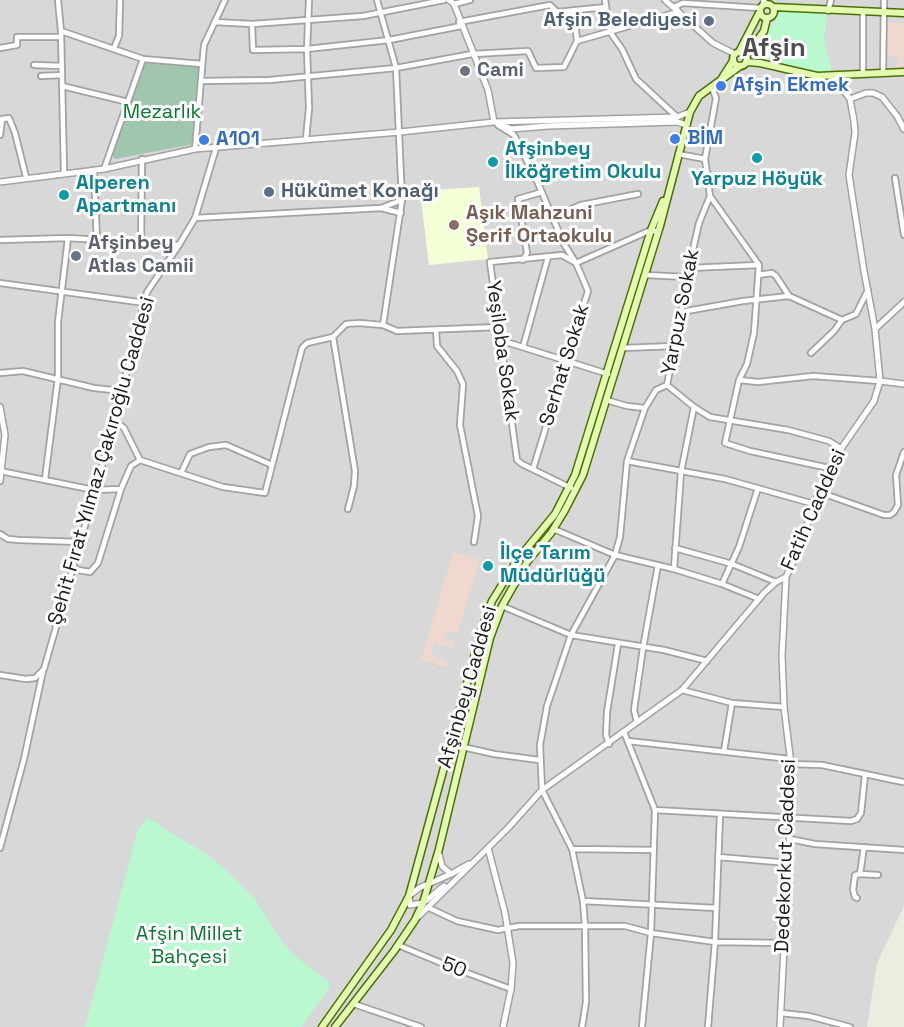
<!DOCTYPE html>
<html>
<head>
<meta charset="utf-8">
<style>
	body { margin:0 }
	canvas { display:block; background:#edece0 }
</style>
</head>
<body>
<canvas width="904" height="1027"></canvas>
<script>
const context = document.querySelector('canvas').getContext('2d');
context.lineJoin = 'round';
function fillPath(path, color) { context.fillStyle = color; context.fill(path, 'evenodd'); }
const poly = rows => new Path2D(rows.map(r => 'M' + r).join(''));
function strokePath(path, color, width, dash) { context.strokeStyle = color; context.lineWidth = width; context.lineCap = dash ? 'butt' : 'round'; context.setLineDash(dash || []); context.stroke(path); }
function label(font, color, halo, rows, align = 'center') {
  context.font = font + ' "Space Grotesk",sans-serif'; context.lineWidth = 6; context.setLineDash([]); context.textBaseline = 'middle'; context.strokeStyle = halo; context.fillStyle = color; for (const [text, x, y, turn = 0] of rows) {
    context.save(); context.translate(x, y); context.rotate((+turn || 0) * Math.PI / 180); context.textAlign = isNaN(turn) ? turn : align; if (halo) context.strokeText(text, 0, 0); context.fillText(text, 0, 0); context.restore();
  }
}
fillPath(poly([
	[0,0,904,0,904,906,877,963,867,1027,0,1027]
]), '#d9d8d8');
fillPath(poly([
	[888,23,903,23,904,26,904,70,900,70,895,65,899,62,895,56,887,56],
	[453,552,480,560,457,634,446,631,444,638,454,641,452,648,434,643,431,655,448,661,446,667,421,660]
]), '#efd8ce');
fillPath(poly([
	[479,187,488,259,429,265,420,191]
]), '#f5ffd7');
fillPath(poly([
	[143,59,202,64,194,144,115,159,112,154]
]), '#a1c6b0');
fillPath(poly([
	[828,11,824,39,833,77,747,60,764,31,771,27,776,20,776,12],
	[147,818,157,822,164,829,205,853,226,870,255,899,282,942,296,957,329,982,329,988,301,1027,85,1027,138,829]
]), '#baf9cf');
const minor = poly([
	[58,0,61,31,64,173],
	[377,0,396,68,402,200,383,325],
	[605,0,610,32,622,49,636,79,677,117],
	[454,4,470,0],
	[574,10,577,41],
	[828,11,831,0],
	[215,22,252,24,363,16,444,0],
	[459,22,550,5,557,12,606,7],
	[252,24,253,50,307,49,389,40,461,26],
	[61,31,143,59,202,64],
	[0,48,17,45,17,37,61,37],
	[114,48,119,36,120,0],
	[34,65,62,66],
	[883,73,884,0],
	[863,74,863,12],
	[41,76,62,75],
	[202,81,270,80,396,68,472,54,528,51,536,68,564,67,577,41,678,12,676,6,683,3,760,8],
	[62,86,128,102],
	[498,125,514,135,537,181,564,244,576,263,651,230,658,232],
	[0,135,2,119,9,118,15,133,26,177],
	[306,139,309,108,307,49,309,0],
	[195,149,204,45,225,0],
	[678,154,705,159,710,196,759,265,754,333,747,364,739,380,725,443,750,451,829,468],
	[705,159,716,98,712,88],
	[104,169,143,59],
	[94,170,97,241],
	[895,178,904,235],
	[710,196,699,223,694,245,667,385,694,407,710,417,788,430,829,441,840,448],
	[381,208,401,213],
	[552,217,581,205,638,194],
	[195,218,381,208,402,200],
	[0,240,68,238,179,245],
	[141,244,142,159],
	[523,260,527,253,518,199,542,192],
	[689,268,759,265],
	[645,275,687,277],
	[758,275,772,273,776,276,789,296],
	[0,283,145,303],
	[681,312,743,301,789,296,842,320,856,314,868,290],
	[436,330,437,346,457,371,463,384,460,425,478,516,474,542],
	[333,337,355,471,354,486,348,509],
	[500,340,608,374],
	[523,347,548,257],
	[623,348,674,346],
	[811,353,834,331,842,320],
	[0,373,23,371,94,388,122,391],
	[739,380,758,382,813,376,880,381],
	[606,400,627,406,645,408],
	[114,420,124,428,140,460,223,487,265,493,302,348,307,343,333,337,346,324,359,323,383,325,397,331,499,327],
	[627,461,725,479,814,504],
	[533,469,588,291,576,263,562,255,490,262,517,460,522,464,571,488],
	[0,471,94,490,121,489],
	[181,473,190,454,209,447,226,445,272,465],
	[45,479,58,378,58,322,68,238],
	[819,492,884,515,890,515,894,512,898,505,896,475,904,452],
	[553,531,556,530,615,555,674,569,722,584,759,599],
	[0,534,8,539,19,540,81,542],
	[675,548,732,564,776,582],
	[72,569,90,572,98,563,121,489,131,466,140,460],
	[674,569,681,472,694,407],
	[722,584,739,547,758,488],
	[502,606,571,635,664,650,707,661],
	[0,675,26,679,35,678,44,669,110,438,147,292,179,245,195,218,216,148],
	[682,690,732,703,784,707],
	[637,722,634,710,643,648,658,565],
	[624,732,655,810,651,933,642,1027],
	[628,741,790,759],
	[609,744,606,735,607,712,618,644],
	[463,747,494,754,539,760],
	[724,751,732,703],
	[791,764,822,765,903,782],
	[655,810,851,821,857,819,861,813,865,775],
	[790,839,815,844,904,850],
	[0,848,24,759,43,671],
	[572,849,654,850],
	[718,857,789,863],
	[860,874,878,875],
	[857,898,855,897,853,890,855,875,860,874,864,847],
	[583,901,716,908],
	[427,907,457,921,498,930,519,926,625,926,651,933,715,942,784,943],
	[398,945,451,967,511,989],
	[354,1004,421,1027],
	[781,1013,809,1016,850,1027],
	[582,1027,586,1002,585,926,583,901,572,849,542,790,540,745,547,706,571,635,615,555,620,537,627,461,645,408,656,390,667,385],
	[708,1027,715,942,720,815]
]);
const tertiary = poly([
	[449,0,454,4,488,90,494,122],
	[665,0,713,43,735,54],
	[763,5,764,0],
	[850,99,866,93,873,93,882,97,897,116,904,129],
	[498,124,512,129,548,126,677,122,687,125],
	[0,182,104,169,195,149,400,132,494,122,677,117,690,112],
	[875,329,904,302],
	[880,381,904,384],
	[0,407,5,435,0,481],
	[488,848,505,913,513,963,511,989,503,1027],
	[439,854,442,866,451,874,469,864],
	[444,886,423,903,410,905,409,896,419,888,451,874],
	[418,917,508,828,542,790,682,690,764,593,776,582,786,577,799,549,814,504,834,459,874,401,880,381,875,329,864,271,849,175,855,133,854,121,850,99,833,77],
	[780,1027,791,809,791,764,784,707,782,656,786,577]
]);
const secondary = poly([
	'760 11a7 7 0 1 1 14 0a7 7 0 1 1-14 0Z',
	[773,7,904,13],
	[739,52,759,13],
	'733 59a7 7 0 1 1 14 0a7 7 0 1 1-14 0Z',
	[746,56,764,31,767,18],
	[746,62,760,63,817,76,904,72],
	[722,78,733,61],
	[322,1027,391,930,409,896,482,628,492,601,518,559,555,514,575,475,651,230,663,201],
	[335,1027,394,951,415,920,423,903,439,849,490,638,502,606,527,562,551,533,565,510,583,475,660,226,690,112,699,96,740,66]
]);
strokePath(minor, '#a2a2a2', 8);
strokePath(tertiary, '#a2a2a2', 8);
strokePath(secondary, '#497004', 9);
strokePath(minor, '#fff', 4.5);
strokePath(tertiary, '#fff', 5);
strokePath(secondary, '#e4fab1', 6);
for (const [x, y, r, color] of [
	[709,21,6,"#5c6f8a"],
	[465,71,6,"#6b7280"],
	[721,86,6,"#3f7fe0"],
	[675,139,6,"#3f7fe0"],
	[204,140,6,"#3f7fe0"],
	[757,158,6,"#0f9aa8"],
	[493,162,6,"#0f9aa8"],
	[269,192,6,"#5c6f8a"],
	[64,195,6,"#0f9aa8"],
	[454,225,6,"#8d6e63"],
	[76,256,6,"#6b7280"],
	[488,566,6,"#0f9aa8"]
]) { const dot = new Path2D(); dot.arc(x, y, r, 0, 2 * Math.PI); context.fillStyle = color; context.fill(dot); strokePath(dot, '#fff', 2); }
label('bold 20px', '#4e5e75', '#fff', [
	["Afşin Belediyesi",697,21],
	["Hükümet Konağı",281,192,"left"]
], 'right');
label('bold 20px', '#5b616d', '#fff', [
	["Cami",477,71],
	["Afşinbey",88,244],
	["Atlas Camii",88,267]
], 'left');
label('bold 20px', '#366cbe', '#fff', [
	["Afşin Ekmek",733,86],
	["BİM",687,139],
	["A101",216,140]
], 'left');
label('20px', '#0a782f', '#fff', [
	["Mezarlık",162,113],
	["Afşin Millet",189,935],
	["Bahçesi",189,958]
]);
label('bold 20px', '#0d838f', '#fff', [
	["Afşinbey",505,150],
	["İlköğretim Okulu",505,173],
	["Yarpuz Höyük",757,180,"center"],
	["Alperen",76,184],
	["Apartmanı",76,207],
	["İlçe Tarım",500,554],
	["Müdürlüğü",500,577]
], 'left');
label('bold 20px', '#785e54', '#fff', [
	["Aşık Mahzuni",466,214],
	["Şerif Ortaokulu",466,237]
], 'left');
label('20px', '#1b1b1b', '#fff', [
	["Yarpuz Sokak",681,312,-79],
	["Yeşiloba Sokak",502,351,82],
	["Serhat Sokak",565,365,-73],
	["Şehit Fırat Yılmaz Çakıroğlu Caddesi",102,461,-74],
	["Fatih Caddesi",814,510,-66],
	["Afşinbey Caddesi",468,687,-74],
	["Dedekorkut Caddesi",786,856,-88],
	["50",454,968,22]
]);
label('bold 26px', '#4e4e4e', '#fff', [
	["Afşin",774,49]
]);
</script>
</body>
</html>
